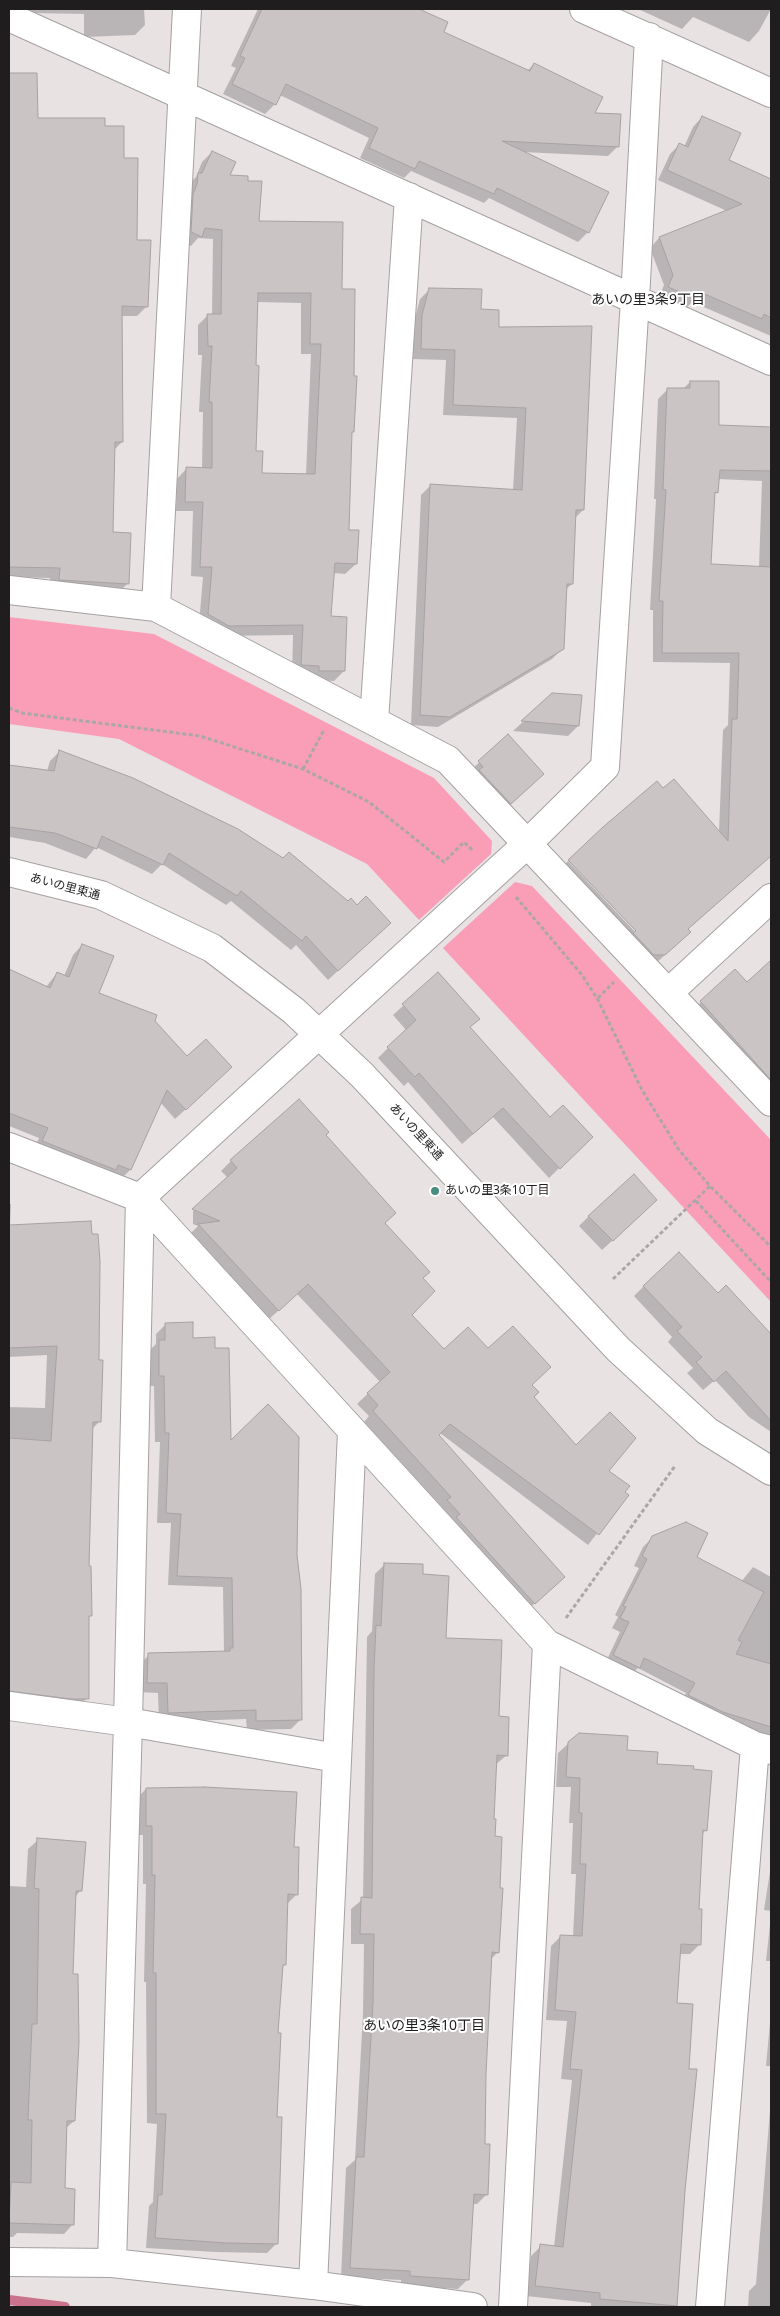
<!DOCTYPE html>
<html>
<head>
<meta charset="utf-8">
<style>
	body { margin:0 }
	#map { position:relative; width:780px; height:2316px; overflow:hidden; background:#e8e2e3; font-family:"Noto Sans",sans-serif }
	canvas { display:block }
	.frame { position:absolute; inset:0; border:10px solid #1f1d1d; pointer-events:none }
</style>
</head>
<body>
<div id="map">
<canvas width="780" height="2316"></canvas>
<div class="frame"></div>
</div>
<script>
const context = document.querySelector('canvas').getContext('2d');
context.lineJoin = 'round';
function fillPath(path, color) { context.fillStyle = color; context.fill(path, 'evenodd'); }
const poly = rows => new Path2D(rows.map(r => 'M' + r).join(''));
function strokePath(path, color, width, dash) { context.strokeStyle = color; context.lineWidth = width; context.lineCap = dash ? 'butt' : 'round'; context.setLineDash(dash || []); context.stroke(path); }
function label(font, color, halo, rows, align = 'center') {
  context.font = font + ' "Noto Sans","Noto Sans JP",sans-serif'; context.lineWidth = 4; context.setLineDash([]); context.textBaseline = 'middle'; context.strokeStyle = halo; context.fillStyle = color; for (const [text, x, y, turn = 0] of rows) {
    context.save(); context.translate(x, y); context.rotate((+turn || 0) * Math.PI / 180); context.textAlign = isNaN(turn) ? turn : align; if (halo) context.strokeText(text, 0, 0); context.fillText(text, 0, 0); context.restore();
  }
}
fillPath(poly([
	[9,617,154,634,434,778,492,841,491,854,419,920,367,864,119,739,9,724],
	[515,882,532,886,771,1140,771,1302,443,948]
]), '#fa9eb7');
fillPath(poly([
	[23,9,144,9,145,25,135,35,84,37,84,14,31,13],
	[258,9,416,9,446,23,442,32,527,71,534,64,593,114,618,146,608,156,522,152,588,232,578,242,489,198,484,203,411,171,404,178,360,158,369,138,280,95,275,104,265,114,223,94,236,68,231,66],
	[638,9,771,9,759,31,749,42,693,17,682,29],
	[36,74,37,119,103,127,123,159,147,306,137,316,121,316,122,442,114,450,112,533,128,583,118,593,50,590,50,578,9,577,9,75],
	[702,117,727,161,771,180,771,336,692,302,686,308,659,297,664,285,650,248,659,238,727,211,658,180,670,154,679,145,684,147,693,127],
	[212,152,258,222,340,290,353,431,351,434,348,531,356,564,345,574,333,573,330,618,344,671,334,681,309,680,292,675,293,635,218,636,199,624,203,577,191,576,193,511,176,511,177,479,187,468,202,469,203,412,199,412,202,355,198,355,198,325,208,315,212,315,213,239,198,238,191,246,182,242,189,184,196,177,202,162],
	[257,302,301,303,301,354,311,354,306,475,261,474,255,452],
	[430,289,480,311,498,328,583,510,574,519,572,584,565,590,562,649,552,659,438,727,411,725,421,495,431,485,513,490,517,418,443,415,446,360,411,359,413,326,420,299],
	[690,382,717,426,771,428,771,777,746,777,771,805,771,821,767,825,771,830,771,855,687,930,679,942,654,965,559,870,568,861,639,936,719,832,723,730,728,725,730,663,653,662,653,610,650,610,656,499,654,499,658,399,668,389,683,389],
	[718,479,762,481,759,567,709,565,713,496,717,492],
	[553,694,580,696,578,726,568,736,513,731],
	[507,736,533,784,501,813,469,772],
	[60,751,379,933,328,980,296,945,291,950,231,901,226,905,162,864,152,874,96,847,86,859,45,843,9,837,9,766,47,771,50,761],
	[82,945,97,994,153,1021,187,1058,221,1077,175,1119,160,1102,130,1170,120,1180,33,1151,39,1138,9,1126,9,970,46,987,57,973,64,976,73,955],
	[771,963,771,1102,691,1012,701,1002,747,984],
	[438,974,469,1028,550,1119,591,1137,549,1178,493,1117,462,1144,408,1082,404,1086,378,1058,406,1030,393,1015],
	[324,1135,422,1279,410,1315,444,1350,488,1350,530,1385,532,1397,576,1446,607,1471,627,1495,588,1545,440,1433,438,1435,553,1587,524,1613,438,1511,442,1507,364,1422,369,1416,357,1404,380,1382,297,1294,268,1320,189,1235,198,1226,193,1224,193,1211,228,1178,221,1171,231,1161],
	[9,1204,11,1204,10,1226,100,1421,92,1429,88,1567,90,1616,88,1619,87,1698,77,1708,38,1705,38,1694,9,1692,9,1407,45,1408,47,1355,9,1357],
	[646,1210,602,1250,579,1226,589,1216],
	[644,1286,771,1375,771,1432,749,1417,715,1380,703,1390,687,1373,693,1368,668,1342,672,1337,634,1296],
	[166,1324,214,1349,230,1443,296,1555,301,1719,291,1729,247,1730,246,1719,159,1722,158,1693,138,1692,139,1665,149,1655,224,1652,223,1587,168,1585,171,1523,157,1523,160,1442,155,1442,154,1386,150,1386,149,1351,156,1344,156,1334],
	[653,1537,741,1582,753,1567,771,1577,771,1739,680,1704,686,1693,638,1668,629,1676,605,1664,620,1632,612,1628,618,1617,615,1615,639,1568,634,1566,643,1547],
	[385,1564,421,1575,445,1639,497,1718,507,1755,495,1765,493,1838,498,1952,491,1959,485,2074,484,2145,487,2194,477,2204,472,2204,468,2279,458,2289,401,2286,401,2280,341,2277,346,2168,355,2160,363,2013,364,1944,351,1944,351,1909,363,1899,367,1637,372,1631,375,1574],
	[569,1743,626,1752,656,1765,706,1830,702,1834,698,1910,700,1944,690,1954,679,1954,676,2004,687,2070,684,2191,676,2305,674,2307,591,2307,591,2303,526,2296,531,2256,541,2246,554,2247,572,2080,561,2079,567,2021,546,2020,551,1946,561,1936,573,1937,576,1874,571,1874,573,1823,569,1823,571,1787,556,1787,558,1753],
	[146,1789,293,1849,297,1894,287,1904,285,1964,281,1968,277,2034,277,2243,267,2253,216,2252,146,2248,149,2206,153,2202,157,2124,147,2123,146,1982,144,1982,146,1884,143,1884,143,1835,137,1835,137,1798],
	[38,1840,81,1890,75,1897,72,1975,74,2121,65,2129,64,2190,73,2224,64,2234,17,2233,13,2237,9,2237,9,1886,26,1887,28,1849],
	[771,1865,771,1911,764,1910],
	[771,1915,771,1961,766,1961],
	[771,2011,771,2066,766,2066],
	[771,2097,771,2307,748,2307,749,2291,756,2284]
]), '#0003');
strokePath(poly([
	[9,2300,65,2307]
]), '#cb728c', 10);
const building = poly([
	[262,9,419,9,448,22,444,32,530,71,534,63,603,97,595,113,621,114,619,147,502,141,609,192,589,233,497,188,494,194,419,161,415,169,369,148,378,128,286,84,276,105,232,84,245,58,240,56,262,9],
	[9,73,37,73,38,118,105,118,105,126,124,126,124,158,138,158,137,240,151,240,148,307,122,306,123,442,115,442,113,532,131,533,129,584,59,580,60,568,9,567,9,73],
	[702,116,741,133,729,160,771,179,771,318,764,314,762,319,700,292,697,299,668,287,673,275,659,237,742,204,667,170,679,143,688,147,702,116],
	[212,151,236,162,230,175,248,176,248,181,262,181,259,221,343,222,342,289,355,289,354,376,357,376,354,432,352,432,349,530,359,530,357,564,335,563,331,616,347,617,345,671,319,671,319,666,301,665,303,625,229,626,208,614,212,567,200,567,203,502,185,502,186,467,212,468,212,402,209,402,212,346,208,346,207,314,221,314,222,230,205,228,202,237,191,232,193,194,197,184,198,173,202,173,212,151],
	[258,293,311,293,310,344,321,344,315,474,262,473,263,451,256,451,259,366,256,365,258,293],
	[429,288,482,289,481,309,499,310,499,327,592,326,584,510,576,510,573,584,567,584,564,649,450,717,420,715,430,484,522,490,526,408,453,405,455,350,421,349,422,315,429,288],
	[690,381,719,381,719,425,771,427,771,471,720,470,718,493,715,492,711,564,771,567,771,856,688,929,691,932,665,955,654,955,633,933,636,931,568,860,603,827,657,781,663,788,674,779,728,841,732,719,737,719,739,653,662,653,663,601,659,601,666,490,663,489,667,388,690,388,690,381],
	[552,693,582,695,579,726,521,721,552,693],
	[508,734,544,774,511,804,479,770,483,767,478,761,508,734],
	[59,750,133,778,238,829,283,858,289,852,348,901,351,898,357,905,366,896,391,923,338,971,306,936,302,941,241,891,237,896,169,853,163,865,102,836,97,849,55,833,9,827,9,765,54,771,59,750],
	[82,944,114,956,99,993,157,1015,155,1021,187,1056,206,1039,232,1067,186,1110,167,1090,131,1170,118,1165,116,1170,42,1141,48,1128,9,1113,9,969,50,988,57,972,69,977,82,944],
	[771,960,771,1080,700,1001,735,969,747,982,771,960],
	[438,972,480,1019,470,1027,550,1117,563,1105,593,1137,560,1169,503,1108,473,1134,419,1073,415,1077,387,1047,416,1020,402,1004,438,972],
	[299,1099,329,1132,326,1135,396,1213,385,1223,430,1272,423,1278,435,1291,412,1315,444,1349,468,1327,488,1348,513,1326,551,1367,532,1385,539,1392,534,1397,576,1445,610,1412,636,1438,609,1471,630,1486,625,1492,629,1495,599,1535,450,1424,439,1435,565,1577,535,1604,456,1517,460,1514,447,1500,451,1497,373,1411,378,1405,367,1393,390,1372,308,1284,279,1311,198,1224,220,1221,192,1209,237,1168,230,1160,299,1099],
	[634,1174,657,1200,613,1241,588,1216,634,1174],
	[91,1221,92,1234,98,1234,100,1261,99,1360,103,1360,101,1422,93,1422,89,1566,91,1566,92,1616,89,1616,89,1699,71,1699,9,1691,9,1438,51,1441,57,1346,9,1348,9,1225,91,1221],
	[679,1252,718,1293,726,1285,771,1334,771,1421,726,1371,714,1382,696,1362,702,1357,677,1331,682,1327,643,1286,679,1252],
	[193,1322,193,1338,215,1337,215,1348,229,1348,231,1440,268,1404,299,1437,297,1555,301,1589,302,1720,256,1721,256,1710,168,1713,167,1683,147,1683,148,1653,230,1651,230,1648,233,1648,232,1578,177,1576,181,1514,166,1513,169,1433,165,1433,164,1376,159,1376,159,1340,165,1340,165,1323,193,1322],
	[686,1522,708,1533,697,1557,764,1592,738,1640,742,1642,736,1654,771,1664,771,1727,723,1712,688,1695,695,1683,644,1658,640,1668,613,1655,629,1622,620,1618,626,1607,623,1606,647,1559,642,1556,652,1536,686,1522],
	[384,1563,423,1564,423,1574,449,1576,446,1638,502,1640,499,1716,509,1717,508,1756,497,1755,494,1819,496,1819,495,1836,502,1837,500,1888,503,1888,499,1953,492,1952,486,2074,485,2144,490,2144,488,2195,474,2194,469,2280,410,2276,410,2271,350,2268,356,2157,364,2157,373,2002,374,1934,360,1934,361,1897,372,1898,374,1669,376,1625,381,1626,384,1563],
	[579,1733,628,1736,627,1750,658,1752,657,1764,694,1766,693,1769,712,1771,707,1831,703,1830,699,1909,702,1909,701,1945,681,1944,677,2003,693,2004,689,2069,697,2069,685,2191,677,2306,600,2299,600,2293,535,2286,540,2244,563,2247,582,2070,570,2069,576,2012,555,2010,560,1935,582,1936,586,1864,580,1864,582,1813,579,1813,580,1778,566,1777,568,1742,579,1733],
	[204,1787,297,1792,294,1847,299,1847,298,1895,288,1894,286,1965,283,1965,278,2033,281,2033,277,2117,282,2117,278,2244,226,2243,155,2238,158,2195,162,2195,166,2114,156,2114,156,1973,153,1973,155,1875,152,1875,152,1826,146,1826,146,1788,204,1787],
	[37,1838,86,1842,82,1891,76,1891,73,1974,78,1974,79,2042,75,2121,67,2121,65,2188,75,2189,74,2225,9,2223,11,2182,31,2183,32,2120,28,2120,32,2024,37,2024,39,1889,34,1888,37,1838]
]);
fillPath(building, '#cac4c5');
strokePath(building, '#a8a1a3', 1);
const street = poly([
	[584,9,771,93],
	[9,17,771,361],
	[9,590,156,607,448,760,771,1102],
	[156,607,187,9],
	[374,721,409,197],
	[668,993,771,898],
	[9,1147,140,1198,547,1644,755,1746,771,1750],
	[9,1706,128,1722,337,1758],
	[9,2262,112,2263,313,2285,473,2307],
	[112,2263,128,1722,140,1198,527,844,605,767,635,300,649,37],
	[313,2285,352,1432],
	[513,2307,547,1644],
	[710,2307,755,1746]
]);
const secondary = poly([
	[9,872,101,895,212,948,294,1011,362,1075,618,1349,707,1431,771,1471]
]);
strokePath(street, '#a6a0a2', 30);
strokePath(secondary, '#a6a0a2', 30);
strokePath(poly([
	[9,708,22,713,200,736,303,769,369,802,444,862,464,842,472,850],
	[303,769,324,730],
	[516,897,582,975,597,998,642,1090,679,1150,710,1186,771,1247],
	[598,998,614,982],
	[696,1201,771,1282],
	[613,1279,710,1186],
	[566,1618,675,1466]
]), '#aba6a7', 3, [4, 2.5]);
strokePath(street, '#fff', 28);
strokePath(secondary, '#fff', 28);
for (const [x, y, r, color] of [
	[435,1191,5,"#498d82"]
]) { const dot = new Path2D(); dot.arc(x, y, r, 0, 2 * Math.PI); context.fillStyle = color; context.fill(dot); strokePath(dot, '#fff', 2); }
label('12px', '#1f1d1d', '#fff', [
	["あいの里東通",65,887,15],
	["あいの里東通",416,1132,47]
]);
label('12px', '#1f1d1d', '#fff', [
	["あいの里3条10丁目",445,1191]
], 'left');
label('14px', '#1f1d1d', '#fff', [
	["あいの里3条9丁目",648,300],
	["あいの里3条10丁目",424,2026]
]);
</script>
</body>
</html>
